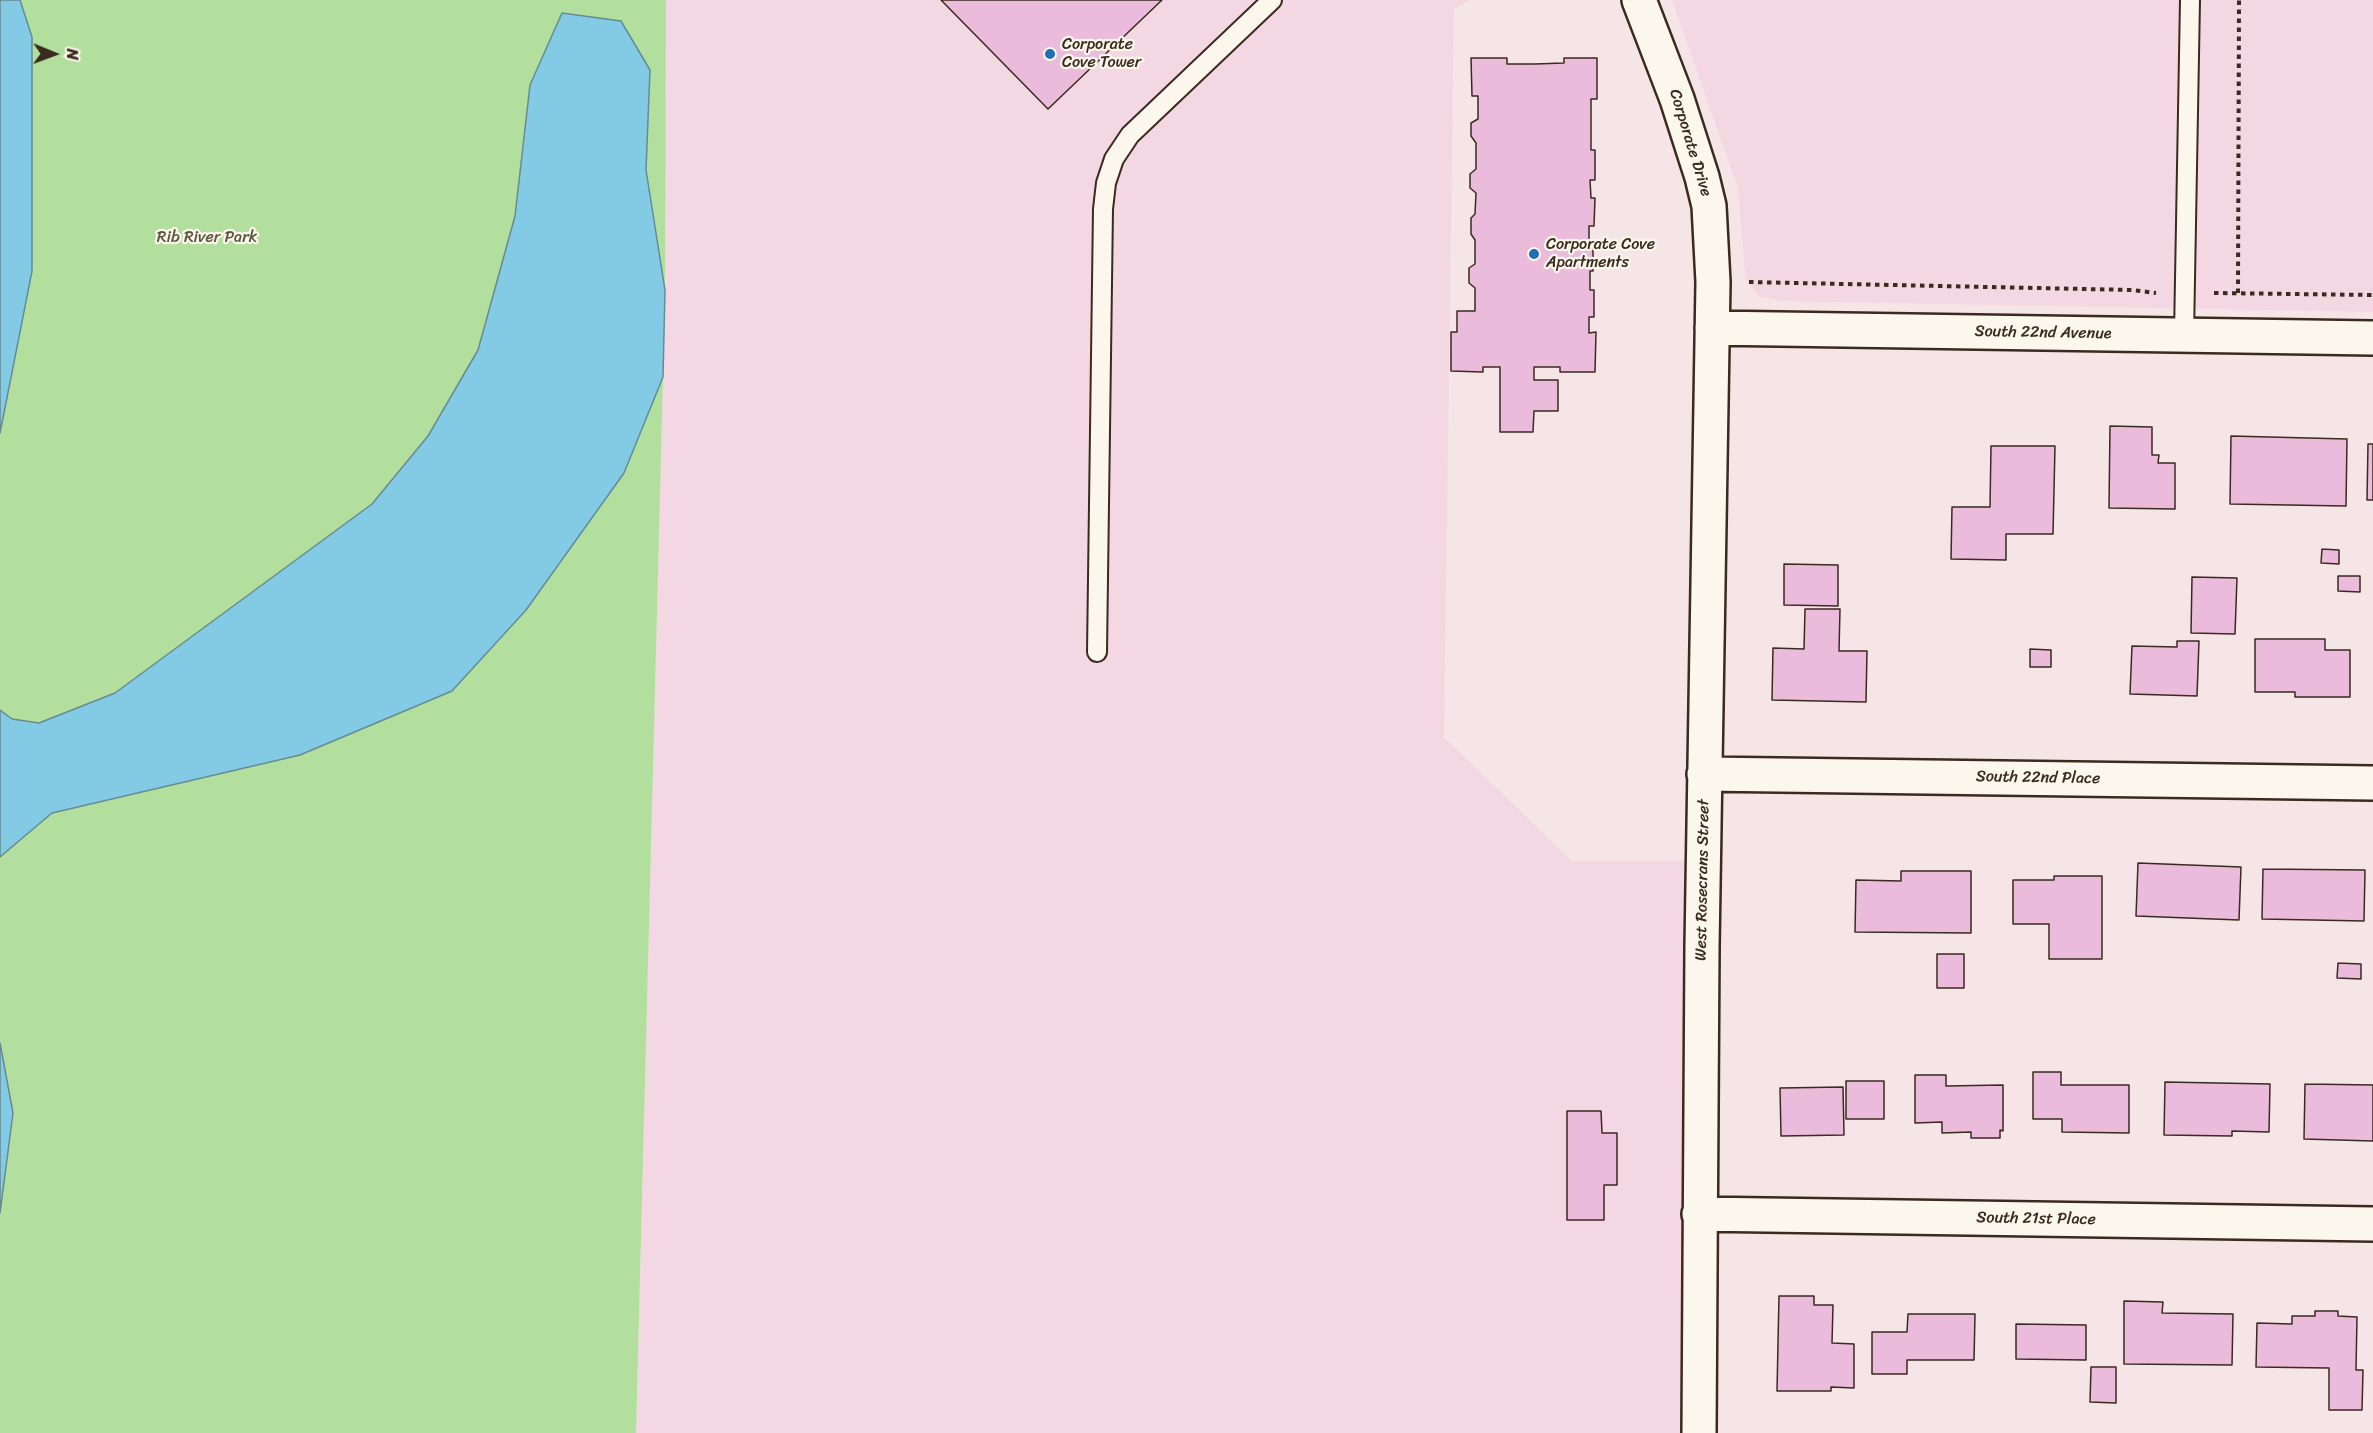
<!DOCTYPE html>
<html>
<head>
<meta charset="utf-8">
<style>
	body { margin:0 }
	#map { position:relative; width:2373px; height:1433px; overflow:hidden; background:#f6e5e7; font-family:Sriracha,sans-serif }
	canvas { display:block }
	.north { position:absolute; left:24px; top:24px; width:60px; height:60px; -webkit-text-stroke:4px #fbf7ec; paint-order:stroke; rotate:91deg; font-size:16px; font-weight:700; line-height:24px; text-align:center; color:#3b2a1e }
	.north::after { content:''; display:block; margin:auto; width:21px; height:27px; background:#3b2a1e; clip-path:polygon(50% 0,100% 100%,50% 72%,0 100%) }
</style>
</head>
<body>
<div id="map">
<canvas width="2373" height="1433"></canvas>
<div class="north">N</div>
</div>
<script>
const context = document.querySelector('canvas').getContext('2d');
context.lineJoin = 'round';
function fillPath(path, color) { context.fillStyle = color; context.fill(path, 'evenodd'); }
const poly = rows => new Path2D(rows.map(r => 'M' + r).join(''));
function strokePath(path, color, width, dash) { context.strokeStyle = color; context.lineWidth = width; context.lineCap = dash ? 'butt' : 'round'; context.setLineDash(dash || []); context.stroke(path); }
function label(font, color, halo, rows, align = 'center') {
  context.font = font + ' Sriracha,sans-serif'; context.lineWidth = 4.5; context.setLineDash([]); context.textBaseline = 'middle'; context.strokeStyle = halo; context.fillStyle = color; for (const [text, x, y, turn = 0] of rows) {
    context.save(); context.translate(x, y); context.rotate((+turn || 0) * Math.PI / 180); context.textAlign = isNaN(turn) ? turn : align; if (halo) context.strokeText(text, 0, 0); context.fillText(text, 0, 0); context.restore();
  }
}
fillPath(poly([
	[666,0,1470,0,1454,9,1444,737,1572,861,1689,861,1686,1433,636,1433,663,377],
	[1672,0,2373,0,2373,312,1781,301,1759,296,1747,281,1745,274,1738,188]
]), '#f3d8e4');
fillPath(poly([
	[0,0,666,0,665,290,646,170,650,70,530,85,515,216,478,350,428,436,410,458,404,711,452,691,624,473,663,377,636,1433,0,1433]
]), '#b2df9d');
const water = poly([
	[0,0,20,0,32,37,32,271,0,433,0,0],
	[562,13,621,21,650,70,646,170,665,290,663,377,624,473,526,610,452,691,300,755,52,813,0,857,0,710,12,719,39,723,115,693,372,504,428,436,478,350,515,216,530,85,562,13],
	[0,1043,13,1113,0,1213,0,1043]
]);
fillPath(water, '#83cbe4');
strokePath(water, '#668b95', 1.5);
const building = poly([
	[941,0,1162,0,1048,109,941,0],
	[1471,58,1507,58,1507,64,1535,64,1564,63,1564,58,1597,58,1597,99,1591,99,1591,150,1595,150,1595,180,1590,180,1591,198,1595,198,1594,226,1589,226,1589,244,1593,244,1593,271,1590,271,1590,290,1594,290,1594,317,1589,317,1589,333,1596,332,1595,372,1560,372,1560,367,1534,367,1534,380,1558,380,1558,411,1534,411,1533,432,1500,432,1500,367,1483,367,1483,372,1451,371,1451,332,1457,332,1457,311,1475,311,1475,288,1469,283,1469,268,1475,264,1475,240,1471,234,1471,218,1475,214,1476,193,1470,188,1470,174,1476,169,1476,143,1471,136,1471,123,1478,119,1478,96,1472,96,1471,58],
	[2110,426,2152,427,2152,455,2159,455,2158,463,2175,463,2175,509,2109,508,2110,426],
	[2231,436,2347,439,2346,506,2230,504,2231,436],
	[2368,444,2373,444,2373,500,2367,500,2368,444],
	[1991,446,2055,446,2053,534,2006,534,2006,560,1951,559,1952,507,1990,507,1991,446],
	[2322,549,2339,550,2339,564,2321,563,2322,549],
	[1784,564,1838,565,1838,606,1784,605,1784,564],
	[2338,576,2360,576,2360,592,2338,591,2338,576],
	[2192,577,2237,578,2235,634,2191,633,2192,577],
	[1805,609,1840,609,1839,651,1867,651,1866,702,1772,700,1773,648,1804,649,1805,609],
	[2255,639,2325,639,2325,650,2350,650,2350,697,2295,697,2295,692,2255,692,2255,639],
	[2177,641,2199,641,2197,696,2130,694,2132,646,2177,647,2177,641],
	[2030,649,2051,650,2051,667,2030,667,2030,649],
	[2138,863,2241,867,2239,920,2136,916,2138,863],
	[2263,869,2365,870,2364,921,2262,919,2263,869],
	[1901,871,1971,871,1971,933,1855,932,1856,880,1901,881,1901,871],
	[2054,876,2102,876,2102,959,2049,959,2049,924,2013,924,2013,880,2054,880,2054,876],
	[1937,954,1964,954,1964,988,1937,988,1937,954],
	[2338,963,2361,964,2361,979,2337,978,2338,963],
	[2033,1072,2061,1072,2061,1085,2129,1085,2129,1133,2062,1132,2062,1119,2033,1119,2033,1072],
	[1915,1075,1946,1075,1946,1086,2003,1085,2003,1131,2000,1130,2000,1138,1971,1138,1971,1132,1942,1133,1942,1122,1915,1123,1915,1075],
	[1846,1081,1884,1081,1884,1119,1846,1119,1846,1081],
	[2165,1082,2270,1084,2269,1132,2232,1131,2232,1136,2164,1135,2165,1082],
	[2305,1084,2373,1085,2373,1141,2304,1139,2305,1084],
	[1843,1087,1844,1135,1781,1136,1780,1088,1843,1087],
	[1567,1111,1601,1111,1602,1133,1617,1133,1617,1185,1604,1185,1604,1220,1567,1220,1567,1111],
	[1779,1296,1814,1296,1814,1305,1833,1305,1832,1343,1854,1344,1854,1388,1831,1387,1831,1391,1777,1391,1779,1296],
	[2124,1301,2163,1302,2162,1313,2233,1314,2232,1365,2124,1364,2124,1301],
	[2315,1311,2338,1311,2338,1316,2357,1317,2356,1370,2363,1370,2362,1410,2329,1410,2329,1368,2256,1367,2257,1323,2292,1324,2292,1316,2315,1316,2315,1311],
	[1908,1314,1975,1314,1974,1360,1907,1360,1907,1374,1872,1374,1872,1332,1907,1332,1908,1314],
	[2016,1324,2086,1325,2086,1360,2016,1359,2016,1324],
	[2091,1367,2116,1367,2116,1403,2090,1402,2091,1367]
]);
fillPath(building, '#ebbbdc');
strokePath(building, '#3b2a1e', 1.5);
const lane = poly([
	[2184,335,2190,0],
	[1097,652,1103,209,1106,183,1114,159,1130,135,1272,0]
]);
const street = poly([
	[1639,0,1677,99,1702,177,1709,206,1713,282,1702,946,1699,1433],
	[1712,328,2373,338],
	[1704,774,2373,783],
	[1699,1214,2373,1224]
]);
strokePath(lane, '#3b2a1e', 22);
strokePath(street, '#3b2a1e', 38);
strokePath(poly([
	[1749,282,2132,290,2156,293],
	[2214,293,2373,295],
	[2238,293,2239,0]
]), '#3b2a1e', 4, [4.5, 4.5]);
strokePath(lane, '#fbf7ec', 18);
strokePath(street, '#fbf7ec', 33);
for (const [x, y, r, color] of [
	[1050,54,6,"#1f6fb2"],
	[1534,254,6,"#1f6fb2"]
]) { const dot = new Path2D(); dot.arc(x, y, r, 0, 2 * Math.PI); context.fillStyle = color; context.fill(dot); strokePath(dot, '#fbf7ec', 2); }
label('16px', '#3b2a1e', '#fbf7ec', [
	["Corporate",1062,45],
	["Cove Tower",1062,63],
	["Corporate Cove",1546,245],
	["Apartments",1546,263]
], 'left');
label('16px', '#3b2a1e', '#fbf7ec', [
	["Corporate Drive",1690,143,73],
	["South 22nd Avenue",2043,333,1],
	["South 22nd Place",2038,778,1],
	["West Rosecrans Street",1703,880,-89],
	["South 21st Place",2036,1219,1]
]);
label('16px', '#59573e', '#fbf7ec', [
	["Rib River Park",207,238]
]);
</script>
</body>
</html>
